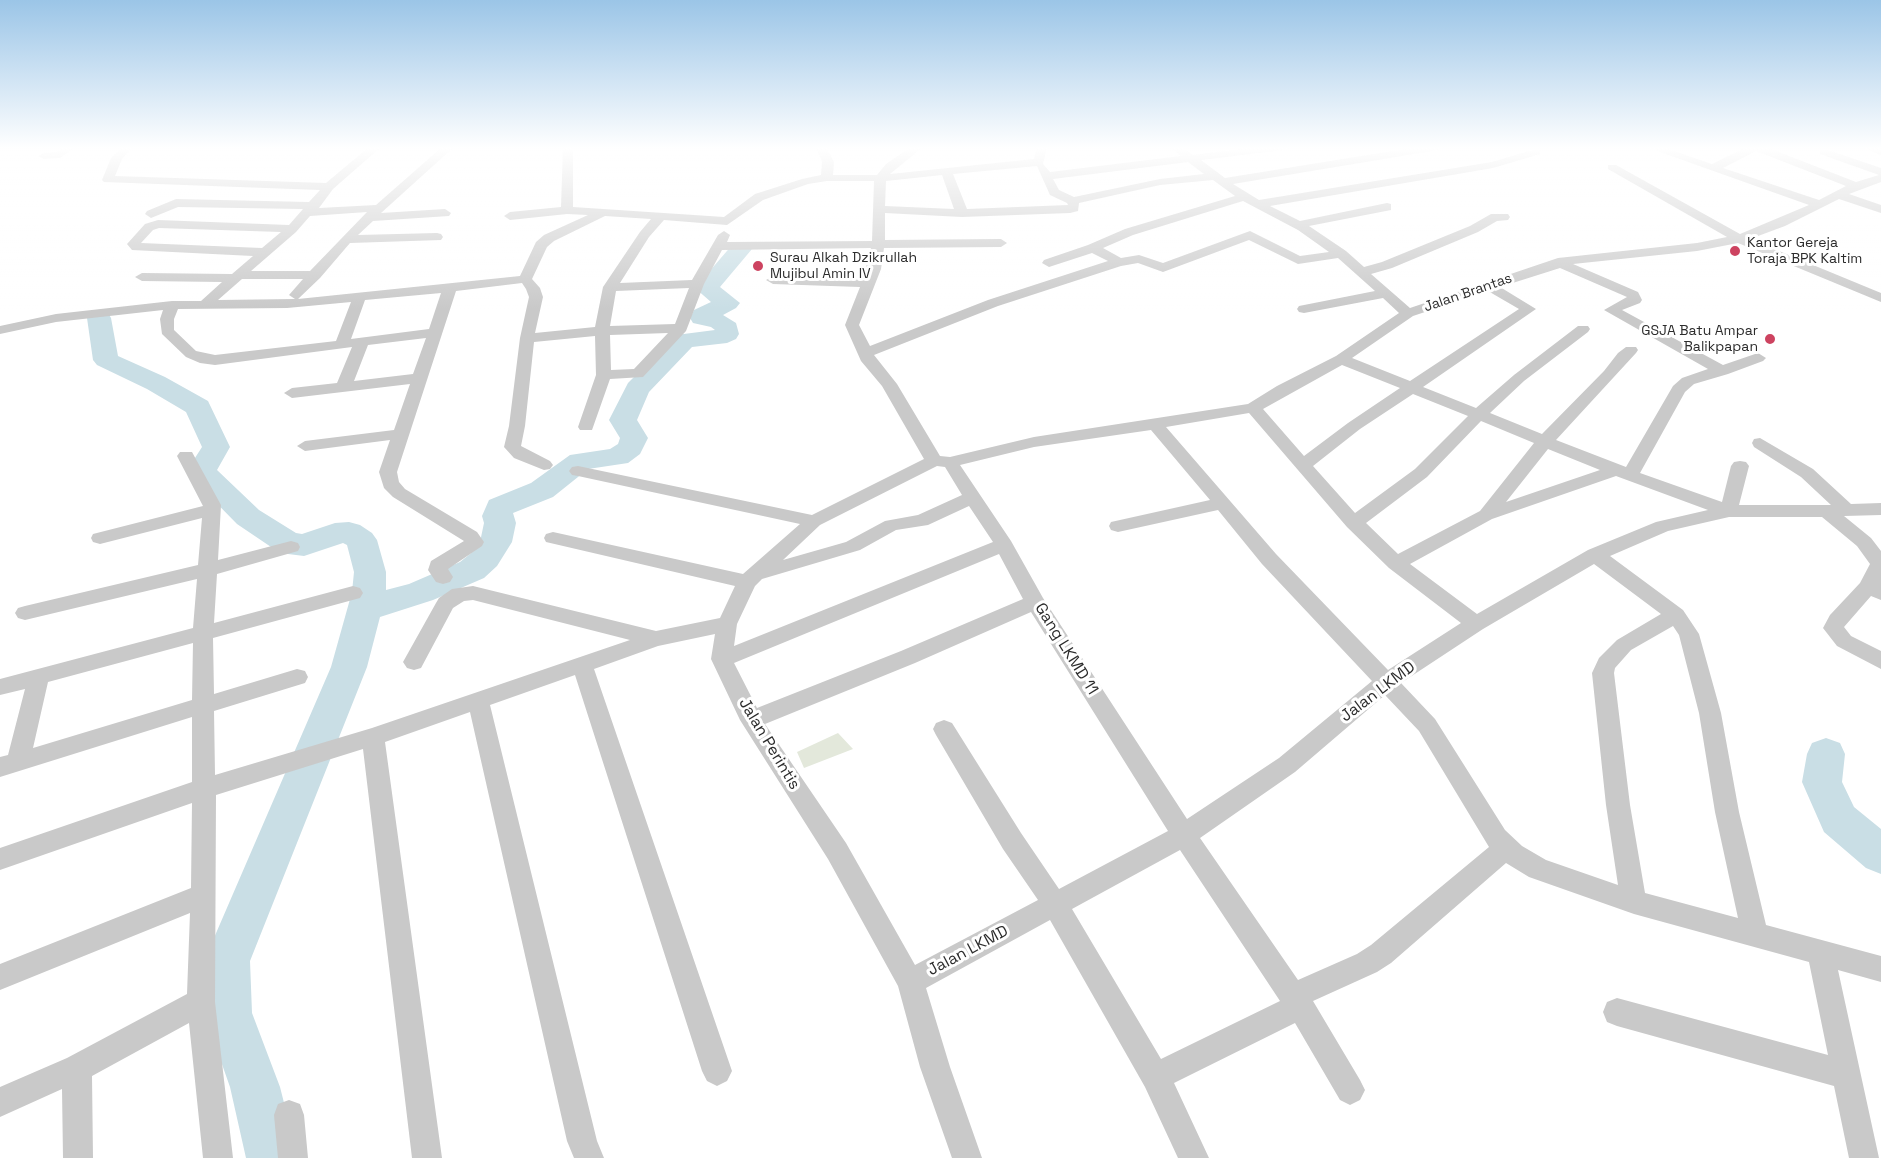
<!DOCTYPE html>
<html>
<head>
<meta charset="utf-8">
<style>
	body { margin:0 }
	canvas { display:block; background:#fff }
</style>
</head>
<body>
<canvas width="1881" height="1158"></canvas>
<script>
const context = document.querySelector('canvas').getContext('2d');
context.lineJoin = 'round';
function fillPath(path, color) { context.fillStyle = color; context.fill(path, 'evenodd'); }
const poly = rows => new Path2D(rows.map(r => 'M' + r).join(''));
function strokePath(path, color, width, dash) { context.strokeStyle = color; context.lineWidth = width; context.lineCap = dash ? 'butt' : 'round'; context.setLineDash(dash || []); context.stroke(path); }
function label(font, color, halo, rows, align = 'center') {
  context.font = font + ' "Space Grotesk",sans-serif'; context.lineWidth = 6; context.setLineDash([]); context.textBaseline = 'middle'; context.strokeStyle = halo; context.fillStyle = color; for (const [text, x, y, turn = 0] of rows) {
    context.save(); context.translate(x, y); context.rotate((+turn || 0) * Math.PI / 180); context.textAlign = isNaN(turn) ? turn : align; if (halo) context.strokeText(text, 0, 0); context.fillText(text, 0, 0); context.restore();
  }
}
fillPath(poly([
	[838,733,853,749,804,768,797,752]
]), '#e3e8db');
fillPath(poly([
	[741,242,749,244,752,249,720,287,740,303,736,308,723,315,736,323,739,334,736,339,727,343,692,347,649,392,637,420,648,438,640,454,628,463,588,469,553,497,513,513,516,523,512,542,497,566,484,578,433,600,380,617,367,667,250,961,252,1013,280,1087,298,1158,246,1158,230,1087,204,1013,204,961,331,667,352,592,354,572,347,545,343,543,304,556,288,554,277,551,237,524,186,472,202,447,186,412,147,389,97,365,93,360,87,318,90,313,99,311,108,313,111,318,118,356,165,377,208,401,230,447,217,470,259,510,296,533,302,534,335,523,349,522,360,525,372,533,377,540,386,572,386,590,409,584,460,562,475,550,480,542,484,523,482,516,489,500,531,483,570,455,610,449,618,444,620,438,609,420,628,383,676,335,715,330,711,327,693,323,690,318,694,310,711,302,695,288,733,244,741,242],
	[1826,738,1840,743,1845,754,1842,782,1854,807,1881,829,1881,874,1866,868,1824,832,1802,782,1807,754,1812,743,1826,738]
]), '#c9dee5');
fillPath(poly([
	[64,147,76,147,60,158,44,159,38,156,44,153,57,152,64,147],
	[122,147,133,147,122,159,115,176,326,183,369,147,381,147,333,189,319,208,376,205,442,147,454,147,381,213,445,209,451,213,449,216,373,221,358,235,437,233,441,234,443,237,441,240,350,243,320,278,298,299,520,276,536,242,544,235,588,215,567,214,510,220,504,216,510,212,561,207,563,147,573,147,573,207,724,217,755,194,802,179,821,175,822,162,816,147,826,147,834,162,833,175,877,175,886,164,911,147,923,147,890,174,1034,159,1037,147,1047,147,1043,164,1050,172,1181,156,1170,147,1182,147,1193,155,1256,147,1289,147,1284,150,1201,160,1225,178,1417,147,1443,147,1438,150,1233,184,1259,200,1492,162,1532,150,1540,150,1540,154,1493,168,1270,206,1300,221,1387,203,1391,204,1391,210,1309,226,1346,251,1364,267,1382,262,1470,226,1491,214,1508,214,1510,217,1508,220,1497,221,1478,232,1392,268,1371,274,1410,308,1558,258,1697,243,1727,237,1608,169,1608,165,1616,165,1740,234,1809,205,1646,147,1662,147,1712,164,1747,147,1766,147,1856,182,1879,175,1820,154,1820,150,1828,150,1881,168,1881,182,1849,194,1881,205,1881,213,1839,199,1785,226,1750,239,1881,293,1881,302,1738,243,1697,251,1573,264,1638,292,1642,300,1640,303,1622,310,1723,365,1758,353,1766,358,1763,361,1728,374,1694,384,1685,392,1640,473,1722,502,1731,466,1734,462,1740,461,1746,462,1749,466,1739,505,1831,505,1801,477,1754,447,1752,443,1754,439,1760,438,1813,469,1851,504,1881,503,1881,515,1844,516,1871,538,1881,551,1881,600,1871,596,1844,627,1851,636,1881,651,1881,669,1837,646,1823,628,1830,615,1860,583,1870,564,1857,546,1822,517,1729,517,1668,531,1610,556,1683,610,1699,634,1721,713,1739,812,1766,925,1881,956,1881,982,1838,970,1879,1158,1849,1158,1834,1086,1617,1026,1607,1022,1603,1012,1607,1002,1617,998,1828,1055,1809,962,1634,914,1529,877,1506,863,1391,963,1377,972,1313,1001,1360,1080,1365,1090,1360,1100,1350,1105,1340,1100,1295,1023,1174,1083,1209,1158,1178,1158,1145,1087,1050,920,926,988,950,1067,982,1158,952,1158,920,1067,898,986,828,859,740,720,711,659,715,634,658,646,594,669,732,1071,727,1081,717,1086,707,1081,702,1071,575,675,490,705,597,1141,604,1158,574,1158,567,1141,470,712,385,742,442,1158,412,1158,363,749,216,795,215,1002,233,1158,203,1158,189,1023,92,1076,93,1158,63,1158,62,1089,0,1117,0,1087,67,1058,187,994,190,913,0,990,0,964,191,888,192,803,0,870,0,848,192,782,192,717,0,777,0,757,8,755,25,689,0,695,0,679,193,628,197,579,25,620,18,618,15,613,18,608,25,606,198,565,202,518,100,544,93,542,91,538,93,534,203,506,177,456,180,452,192,452,221,505,218,560,291,541,298,543,300,547,298,551,217,574,214,623,353,586,360,588,363,593,360,598,213,638,214,694,297,669,305,671,308,677,305,683,214,711,215,775,372,728,630,640,473,600,464,601,453,608,421,668,414,670,407,668,403,662,436,603,439,598,452,589,473,586,656,631,720,618,735,586,546,542,544,538,546,534,553,532,743,574,800,524,578,476,572,475,569,471,572,467,578,466,812,515,924,459,882,386,861,361,845,325,860,287,773,284,766,280,773,276,863,279,871,248,722,250,704,284,686,331,643,377,610,379,592,430,580,430,578,427,596,375,595,336,534,342,525,426,521,446,550,461,553,465,550,469,544,470,514,458,504,447,509,426,520,338,529,297,526,289,522,283,456,291,397,472,399,482,405,489,477,532,484,542,482,546,448,569,453,577,450,582,443,584,436,582,428,570,431,561,464,541,393,497,384,488,379,472,390,440,305,451,297,446,305,441,394,430,410,384,292,398,284,393,292,388,337,383,352,347,215,365,200,363,186,357,162,334,160,319,163,310,56,322,0,334,0,326,56,314,172,301,201,301,222,282,142,281,135,277,142,273,232,274,253,256,132,250,127,244,145,224,158,220,289,225,303,209,178,207,151,218,145,214,147,211,176,199,309,202,320,190,104,182,102,180,111,158,122,147],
	[1756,151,1846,186,1819,200,1723,168,1756,151],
	[1188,162,1204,174,1160,179,1074,197,1059,190,1053,179,1188,162],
	[1037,166,1050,195,1067,203,1068,205,967,209,953,174,1037,166],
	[942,175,954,209,885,206,886,181,942,175],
	[1213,180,1235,196,1125,229,1088,245,1044,260,1042,263,1049,267,1092,253,1108,261,988,300,870,346,859,325,881,269,884,248,1001,247,1007,243,1001,239,885,240,885,213,962,217,1070,213,1078,211,1079,203,1160,185,1213,180],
	[827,181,874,181,872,241,727,242,730,235,724,231,718,235,692,280,620,283,649,237,664,220,727,225,763,200,808,184,827,181],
	[1243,201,1298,230,1329,252,1300,256,1250,231,1163,263,1139,255,1121,258,1103,248,1133,235,1243,201],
	[367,212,310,271,251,271,296,232,310,216,367,212],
	[605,216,651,219,640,232,603,287,595,327,535,333,543,297,540,288,532,279,547,247,554,241,605,216],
	[159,228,281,232,262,248,141,243,153,230,159,228],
	[1249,240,1298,264,1338,258,1375,291,1299,306,1297,309,1299,312,1304,313,1383,298,1399,313,1336,356,1277,386,1248,404,1034,437,950,457,940,456,897,384,874,355,998,306,1121,266,1138,263,1163,272,1249,240],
	[1560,268,1627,297,1604,310,1708,369,1682,378,1673,386,1626,467,1556,440,1636,353,1638,350,1636,347,1626,347,1618,353,1604,371,1542,434,1490,413,1524,381,1588,332,1590,329,1588,326,1578,326,1514,375,1476,408,1423,387,1536,309,1500,287,1560,268],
	[242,279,303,279,289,295,295,299,218,300,242,279],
	[689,288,675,324,610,326,616,291,689,288],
	[1488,291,1519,309,1410,381,1352,358,1413,316,1488,291],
	[441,293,429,329,351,339,365,300,441,293],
	[351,302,336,341,215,355,196,351,174,330,174,319,178,309,287,308,351,302],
	[668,333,634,369,611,370,610,335,668,333],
	[426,338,413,374,354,381,368,345,426,338],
	[1342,365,1400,388,1348,423,1304,456,1263,409,1342,365],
	[1413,394,1468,416,1415,469,1355,513,1313,466,1360,429,1413,394],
	[1249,413,1347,527,1389,568,1461,623,1388,670,1276,554,1166,427,1249,413],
	[1481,421,1534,443,1480,511,1398,554,1366,523,1427,477,1481,421],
	[1151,430,1210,500,1111,522,1109,526,1111,530,1118,532,1218,510,1262,564,1372,681,1279,758,1187,819,1043,598,1011,541,960,465,1034,447,1151,430],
	[1548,449,1600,470,1506,502,1548,449],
	[937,466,945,467,962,495,918,515,885,521,846,542,783,560,820,525,937,466],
	[1616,476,1708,510,1656,522,1588,550,1477,614,1410,564,1492,519,1616,476],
	[969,506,993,542,734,646,737,624,755,586,762,579,860,550,896,530,928,525,969,506],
	[999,554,1023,599,901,651,757,708,734,663,999,554],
	[1594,564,1661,614,1617,640,1599,658,1592,673,1606,805,1618,885,1546,860,1522,846,1505,830,1435,719,1401,683,1483,629,1594,564],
	[1031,612,1168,831,1059,889,1021,833,952,723,944,720,936,723,933,729,936,735,1003,849,1038,900,915,965,846,843,765,724,915,663,1031,612],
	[1673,626,1679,635,1699,713,1715,812,1738,918,1645,893,1630,805,1614,673,1615,668,1631,650,1673,626],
	[193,643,192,700,33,748,48,682,193,643],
	[1385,695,1419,731,1489,847,1371,945,1357,954,1298,980,1200,838,1295,772,1385,695],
	[1180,850,1280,1001,1161,1059,1072,909,1180,850],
	[1865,147,1881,148,1881,155,1866,149,1865,147],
	[289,1100,300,1104,304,1115,308,1158,278,1158,274,1115,278,1104,289,1100]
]), '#c9c9c9');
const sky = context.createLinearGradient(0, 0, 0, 309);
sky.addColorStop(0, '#9bc5e7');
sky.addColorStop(0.48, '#fff');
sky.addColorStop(1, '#ffffff00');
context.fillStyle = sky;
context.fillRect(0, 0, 1881, 309);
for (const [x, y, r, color] of [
	[1735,251,6,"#cd4360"],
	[758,266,6,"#cd4360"],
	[1770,339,6,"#cd4360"]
]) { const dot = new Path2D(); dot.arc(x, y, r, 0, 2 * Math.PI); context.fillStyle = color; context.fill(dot); strokePath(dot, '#fff', 2); }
label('14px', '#2c2c2c', '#fff', [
	["Kantor Gereja",1747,243],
	["Toraja BPK Kaltim",1747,259],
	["Surau Alkah Dzikrullah",770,258],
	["Mujibul Amin IV",770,274],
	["GSJA Batu Ampar",1758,331,"right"],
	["Balikpapan",1758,347,"right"]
], 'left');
label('14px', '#2c2c2c', '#fff', [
	["Jalan Brantas",1468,293,-19]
]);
label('16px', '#2c2c2c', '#fff', [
	["Gang LKMD 11",1066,649,58],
	["Jalan LKMD",1378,692,-37],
	["Jalan Perintis",769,744,59],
	["Jalan LKMD",968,951,-28]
]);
</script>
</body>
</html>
